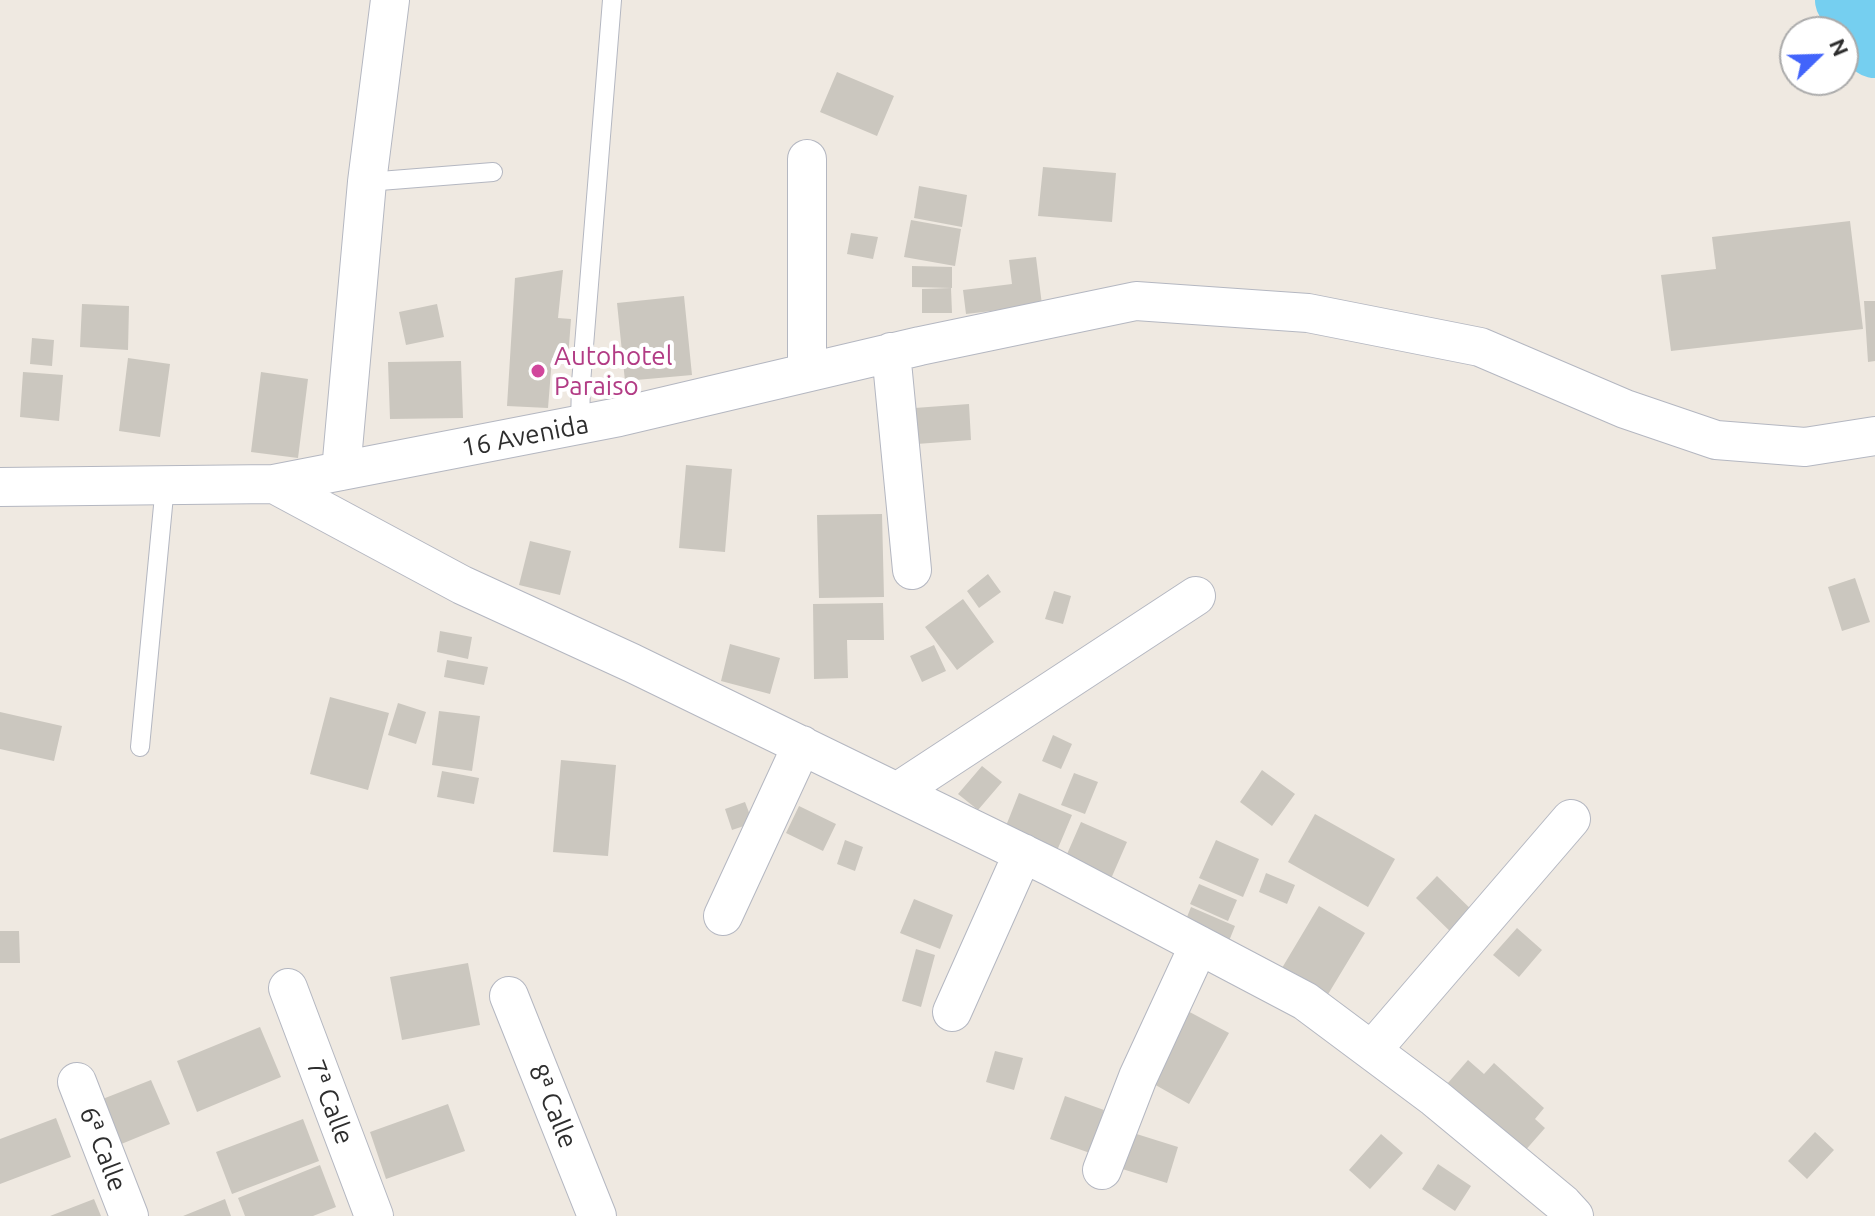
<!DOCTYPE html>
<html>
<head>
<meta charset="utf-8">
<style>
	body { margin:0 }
	#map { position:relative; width:1875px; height:1216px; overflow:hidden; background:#efe9e1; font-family:Ubuntu,sans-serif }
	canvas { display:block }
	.north { position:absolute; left:1779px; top:16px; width:80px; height:80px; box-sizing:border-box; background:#fff; border:2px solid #ababab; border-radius:50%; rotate:67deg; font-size:22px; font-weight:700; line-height:32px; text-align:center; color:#2e2e2e }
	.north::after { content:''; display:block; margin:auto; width:28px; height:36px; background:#4264fb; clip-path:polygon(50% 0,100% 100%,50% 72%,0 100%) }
</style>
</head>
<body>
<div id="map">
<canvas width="1875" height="1216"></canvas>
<div class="north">N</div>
</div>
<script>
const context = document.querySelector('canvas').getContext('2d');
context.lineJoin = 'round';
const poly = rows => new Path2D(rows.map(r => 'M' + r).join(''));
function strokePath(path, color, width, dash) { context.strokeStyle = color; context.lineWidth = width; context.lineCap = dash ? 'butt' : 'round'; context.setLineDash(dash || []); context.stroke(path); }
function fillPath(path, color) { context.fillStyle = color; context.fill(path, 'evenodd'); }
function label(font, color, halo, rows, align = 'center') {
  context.font = font + ' Ubuntu,sans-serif'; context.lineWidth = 8; context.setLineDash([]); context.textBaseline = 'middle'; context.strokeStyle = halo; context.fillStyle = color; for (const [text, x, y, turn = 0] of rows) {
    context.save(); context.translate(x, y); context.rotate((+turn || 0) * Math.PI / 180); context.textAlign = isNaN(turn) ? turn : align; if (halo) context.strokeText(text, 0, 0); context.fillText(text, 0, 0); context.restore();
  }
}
strokePath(poly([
	[1846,0,1875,47]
]), '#75cff0', 62);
fillPath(poly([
	[837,72,894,96,877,136,820,112],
	[1043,167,1116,173,1112,222,1038,216],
	[919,186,967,195,962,227,914,218],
	[911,220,961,229,955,266,904,257],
	[1850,221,1863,329,1671,351,1661,275,1716,269,1712,237],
	[851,233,878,237,873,259,847,254],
	[1036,257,1042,305,966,314,963,290,1012,284,1009,260],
	[912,266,952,267,952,288,912,287],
	[563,270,558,318,571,319,568,359,552,358,548,408,507,406,515,278],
	[951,288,952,313,922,313,922,289],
	[684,296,692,375,625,381,617,303],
	[1864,301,1875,301,1875,361,1868,362],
	[82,304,129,306,128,350,80,347],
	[437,304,444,337,406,345,399,312],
	[32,338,54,340,52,366,30,364],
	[128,358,170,364,160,437,119,431],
	[461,361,463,418,390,419,388,362],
	[23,372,63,375,59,421,20,417],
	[261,372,308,379,298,458,251,452],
	[969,404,971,440,903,445,901,409],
	[686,465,732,469,725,552,679,548],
	[882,514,884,597,819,598,817,515],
	[530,541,571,551,560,595,519,585],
	[988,574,1001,592,979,608,967,591],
	[1855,578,1870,622,1842,631,1828,587],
	[1054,591,1071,596,1063,624,1045,619],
	[963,599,994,642,957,670,925,627],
	[883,603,884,640,847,640,848,678,814,679,813,604],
	[440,631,472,637,468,659,437,652],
	[730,644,780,658,770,694,721,681],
	[934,645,946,671,922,682,910,656],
	[447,660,488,667,484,685,444,677],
	[330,697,389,713,368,790,310,774],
	[398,703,426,712,416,744,388,735],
	[439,711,480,716,472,771,432,765],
	[0,712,62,726,54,761,0,749],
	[1053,735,1072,744,1061,769,1042,761],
	[561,760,616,765,608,856,553,852],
	[982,766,1002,782,978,810,958,794],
	[1262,770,1295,794,1272,826,1240,802],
	[442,771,479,778,474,804,437,797],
	[1074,773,1098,782,1085,814,1061,805],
	[1019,793,1072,815,1056,853,1004,831],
	[745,802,753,823,732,830,725,809],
	[799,806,836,824,823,851,786,833],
	[1315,814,1395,859,1368,907,1288,862],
	[1081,822,1127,842,1110,881,1064,861],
	[845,840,863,847,855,871,837,864],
	[1216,840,1259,859,1243,897,1199,878],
	[1266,873,1295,885,1287,904,1259,892],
	[1437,876,1480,918,1459,940,1416,898],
	[1199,884,1237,900,1228,921,1190,904],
	[914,899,953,915,940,949,900,933],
	[1319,906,1365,933,1327,996,1282,968],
	[1191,907,1235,926,1225,951,1181,932],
	[1517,928,1542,950,1519,977,1493,955],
	[0,931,19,931,20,963,0,963],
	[916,949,935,955,921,1007,902,1001],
	[468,963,480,1025,402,1040,390,977],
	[1184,1009,1229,1033,1189,1104,1145,1079],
	[260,1027,281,1077,197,1112,177,1061],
	[995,1051,1023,1058,1014,1090,986,1082],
	[1468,1060,1484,1074,1494,1063,1544,1108,1535,1119,1545,1128,1516,1161,1440,1092],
	[151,1080,170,1124,114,1147,95,1102],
	[1065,1096,1104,1110,1090,1153,1050,1139],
	[448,1104,465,1151,386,1179,370,1132],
	[56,1118,71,1157,0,1184,0,1139],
	[303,1119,319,1161,232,1194,216,1152],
	[1127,1131,1178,1147,1167,1183,1116,1167],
	[1815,1132,1834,1150,1807,1179,1788,1161],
	[1381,1134,1403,1153,1370,1189,1349,1170],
	[1438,1164,1471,1186,1455,1211,1422,1189],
	[320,1165,336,1207,313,1216,245,1216,238,1198],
	[94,1199,101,1216,50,1216],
	[225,1199,231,1216,183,1216]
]), '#cbc7bf');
const lane = poly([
	[367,182,493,172],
	[580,425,581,383,612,0],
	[140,747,165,485]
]);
const street = poly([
	[891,352,912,570],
	[807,372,807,159],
	[341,471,367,182,390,0],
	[274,484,462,585,632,663,1051,867,1305,1001,1435,1098,1563,1204,1574,1216],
	[0,487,274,484,619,417,920,346,1136,301,1308,313,1480,347,1625,409,1716,440,1805,447,1875,436],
	[897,792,1196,596],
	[723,916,802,745],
	[288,988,374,1216],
	[509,996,597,1216],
	[952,1012,1023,853],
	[1373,1049,1571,819],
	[77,1082,129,1216],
	[1102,1170,1138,1077,1199,945]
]);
strokePath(lane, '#b4b7c1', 20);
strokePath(street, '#b4b7c1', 40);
strokePath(lane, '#fff', 18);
strokePath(street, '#fff', 38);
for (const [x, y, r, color] of [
	[538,371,8,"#d1479c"]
]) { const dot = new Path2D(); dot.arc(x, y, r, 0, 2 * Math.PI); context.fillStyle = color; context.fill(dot); strokePath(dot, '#fff', 3); }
label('26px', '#b23c85', '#fff', [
	["Autohotel",554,356],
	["Paraiso",554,386]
], 'left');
label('26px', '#2e2e2e', '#fff', [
	["16 Avenida",525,436,-11],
	["7ª Calle",330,1102,69],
	["8ª Calle",553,1106,68],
	["6ª Calle",103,1149,69]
]);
</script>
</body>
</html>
